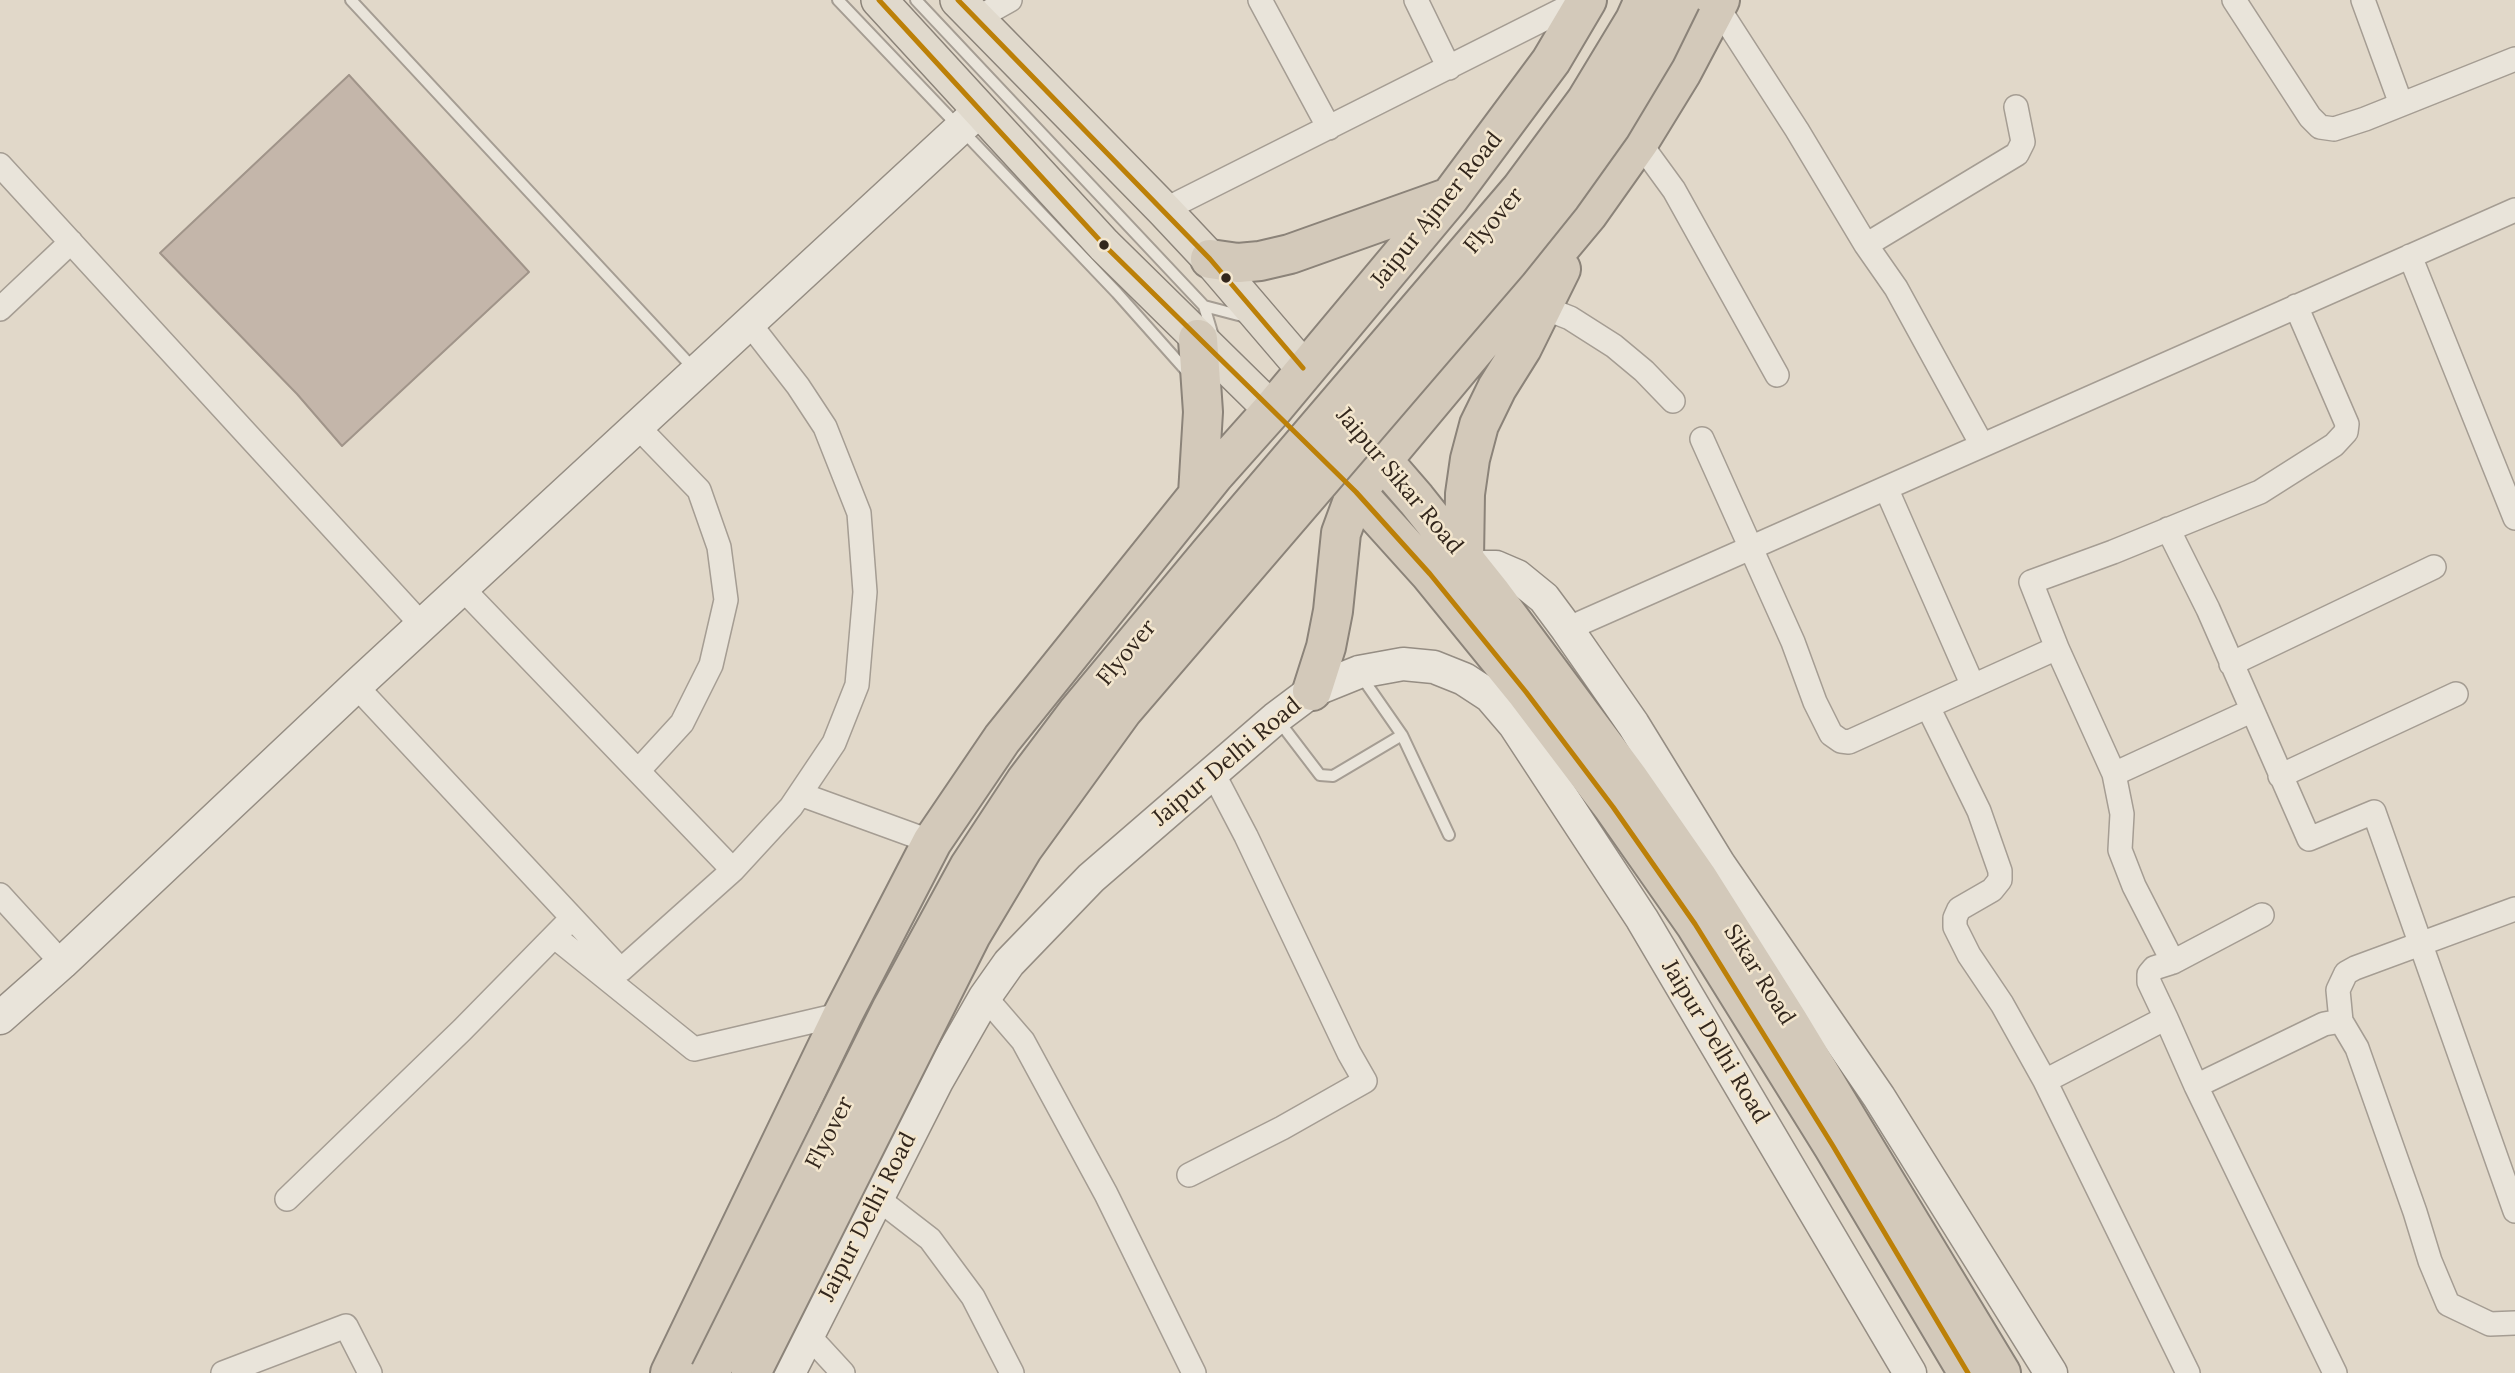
<!DOCTYPE html>
<html>
<head>
<meta charset="utf-8">
<style>
	body { margin:0 }
	canvas { display:block; background:#e1d8c9 }
</style>
</head>
<body>
<canvas width="2515" height="1373"></canvas>
<script>
const context = document.querySelector('canvas').getContext('2d');
context.lineJoin = 'round';
function fillPath(path, color) { context.fillStyle = color; context.fill(path, 'evenodd'); }
const poly = rows => new Path2D(rows.map(r => 'M' + r).join(''));
function strokePath(path, color, width, dash) { context.strokeStyle = color; context.lineWidth = width; context.lineCap = dash ? 'butt' : 'round'; context.setLineDash(dash || []); context.stroke(path); }
function label(font, color, halo, rows, align = 'center') {
  context.font = font + ' Lora,serif'; context.lineWidth = 5; context.setLineDash([]); context.textBaseline = 'middle'; context.strokeStyle = halo; context.fillStyle = color; for (const [text, x, y, turn = 0] of rows) {
    context.save(); context.translate(x, y); context.rotate((+turn || 0) * Math.PI / 180); context.textAlign = isNaN(turn) ? turn : align; if (halo) context.strokeText(text, 0, 0); context.fillText(text, 0, 0); context.restore();
  }
}
const building = poly([
	[349,75,529,272,342,446,297,394,160,253,349,75]
]);
fillPath(building, '#c4b6aa');
strokePath(building, '#a09489', 2);
const lane = poly([
	[351,0,695,370],
	[838,0,1117,293,1190,375],
	[916,0,1204,306,1213,336],
	[1204,306,1246,317],
	[1361,676,1402,735,1449,835],
	[1278,720,1320,775,1333,776,1402,735]
]);
const street = poly([
	[1260,0,1329,128],
	[1416,0,1449,68],
	[2234,0,2310,117,2320,127,2334,129,2365,119,2515,59],
	[2363,0,2401,104],
	[1717,6,1797,130,1866,245,1896,288,1982,445],
	[976,19,1010,0],
	[1639,142,1674,190,1777,375],
	[0,165,422,625],
	[1164,210,1582,0],
	[1866,245,2017,154,2023,142,2016,107],
	[2410,256,2515,518],
	[1542,307,1570,318,1614,346,1644,371,1673,401],
	[0,309,71,242],
	[637,426,699,490,719,547,726,600,711,665,682,723,638,771],
	[1702,439,1793,642,1815,702,1831,734,1841,741,1849,742,2057,648,2031,582,2113,552,2260,492,2334,445,2346,432,2347,424,2296,306],
	[1886,488,1973,686],
	[2168,529,2208,609,2309,839,2374,812,2515,1211],
	[1567,629,2515,210],
	[2231,664,2434,567],
	[356,686,621,970,733,870,462,588],
	[1928,707,1979,811,2000,871,2000,880,1992,890,1959,909,1955,918,1955,927,1969,955,2002,1004,2045,1081,2166,1018,2149,982,2149,974,2154,968,2173,962,2134,886,2120,850,2122,814,2114,774,2057,648],
	[2114,774,2251,711],
	[2280,776,2456,694],
	[800,794,932,842],
	[733,870,791,807,834,743,857,685,865,592,859,513,825,427,798,386,749,323],
	[0,895,62,963],
	[555,937,694,1049,843,1014],
	[2173,962,2262,915],
	[985,997,1023,1041,1106,1194,1194,1373],
	[2166,1018,2196,1086,2324,1024,2341,1021,2357,1048,2415,1212,2430,1261,2448,1304,2490,1324,2515,1323],
	[2341,1021,2338,990,2346,973,2355,968,2515,909],
	[2045,1081,2188,1373],
	[2196,1086,2335,1373],
	[1189,1175,1282,1128,1365,1081,1349,1053,1246,836,1213,773],
	[877,1198,930,1239,973,1297,1012,1373],
	[287,1199,462,1030,572,918],
	[808,1335,843,1373],
	[223,1373,346,1326,370,1373]
]);
const secondary = poly([
	[1470,567,1496,567,1517,576,1544,598,1567,629,1633,724,1719,864,1879,1097,2051,1373],
	[0,1018,62,963,356,686,979,111],
	[789,1373,937,1081,985,997,1009,963,1091,878,1276,718,1312,691,1359,672,1403,664,1434,667,1464,679,1490,696,1514,724,1642,919,1910,1373]
]);
const primary = poly([
	[879,0,1104,245,1272,410],
	[958,0,1164,210,1210,259,1305,370]
]);
const highway = poly([
	[1210,259,1238,263,1260,261,1290,254,1450,197],
	[1198,339,1203,412,1198,494],
	[1339,410,1416,499,1491,593,1629,779,1697,877,1788,1021,2001,1373],
	[1308,446,1356,492,1430,574,1526,692,1613,807,1695,924,1833,1146,1968,1373],
	[1464,559,1465,494,1470,459,1479,425,1497,388,1522,348,1561,269],
	[1312,691,1326,647,1333,611,1341,533,1356,492,1588,214,1639,142,1682,72,1720,0],
	[670,1373,843,1014,932,842,1002,739,1214,475,1272,410,1450,197,1551,61,1587,0]
]);
strokePath(lane, '#a59d93', 14);
strokePath(street, '#a59d93', 26);
strokePath(secondary, '#958d83', 35);
strokePath(primary, '#8b8379', 38);
strokePath(highway, '#8b8379', 42);
strokePath(lane, '#e9e4da', 10);
strokePath(street, '#e9e4da', 23);
strokePath(secondary, '#e9e4da', 32);
strokePath(primary, '#e0d9cc', 35);
strokePath(highway, '#d3c9ba', 38);
const highwayBridge = poly([
	[710,1373,892,1008,969,867,1025,782,1077,713,1211,552,1521,189,1586,101,1635,20,1644,0],
	[751,1373,971,935,1023,848,1123,710,1508,262,1561,196,1611,126,1656,51,1681,0]
]);
strokePath(highwayBridge, '#8b8379', 42, []);
strokePath(highwayBridge, '#d3c9ba', 38);
strokePath(poly([
	[879,0,1104,245,1356,492,1430,574,1526,692,1613,807,1695,924,1833,1146,1968,1373],
	[958,0,1210,259,1303,368]
]), '#bc8008', 5);
for (const [x, y, r, color] of [
	[1104,245,6,"#32261c"],
	[1226,278,6,"#32261c"]
]) { const dot = new Path2D(); dot.arc(x, y, r, 0, 2 * Math.PI); context.fillStyle = color; context.fill(dot); strokePath(dot, '#f3e6ce', 2.5); }
label('23px', '#32261c', '#f3e6ce', [
	["Jaipur Ajmer Road",1437,210,-51],
	["Flyover",1494,221,-50],
	["Jaipur Sikar Road",1399,481,50],
	["Flyover",1127,653,-50],
	["Jaipur Delhi Road",1227,762,-40],
	["Sikar Road",1759,975,58],
	["Jaipur Delhi Road",1715,1042,59],
	["Flyover",830,1133,-63],
	["Jaipur Delhi Road",868,1217,-63]
]);
</script>
</body>
</html>
